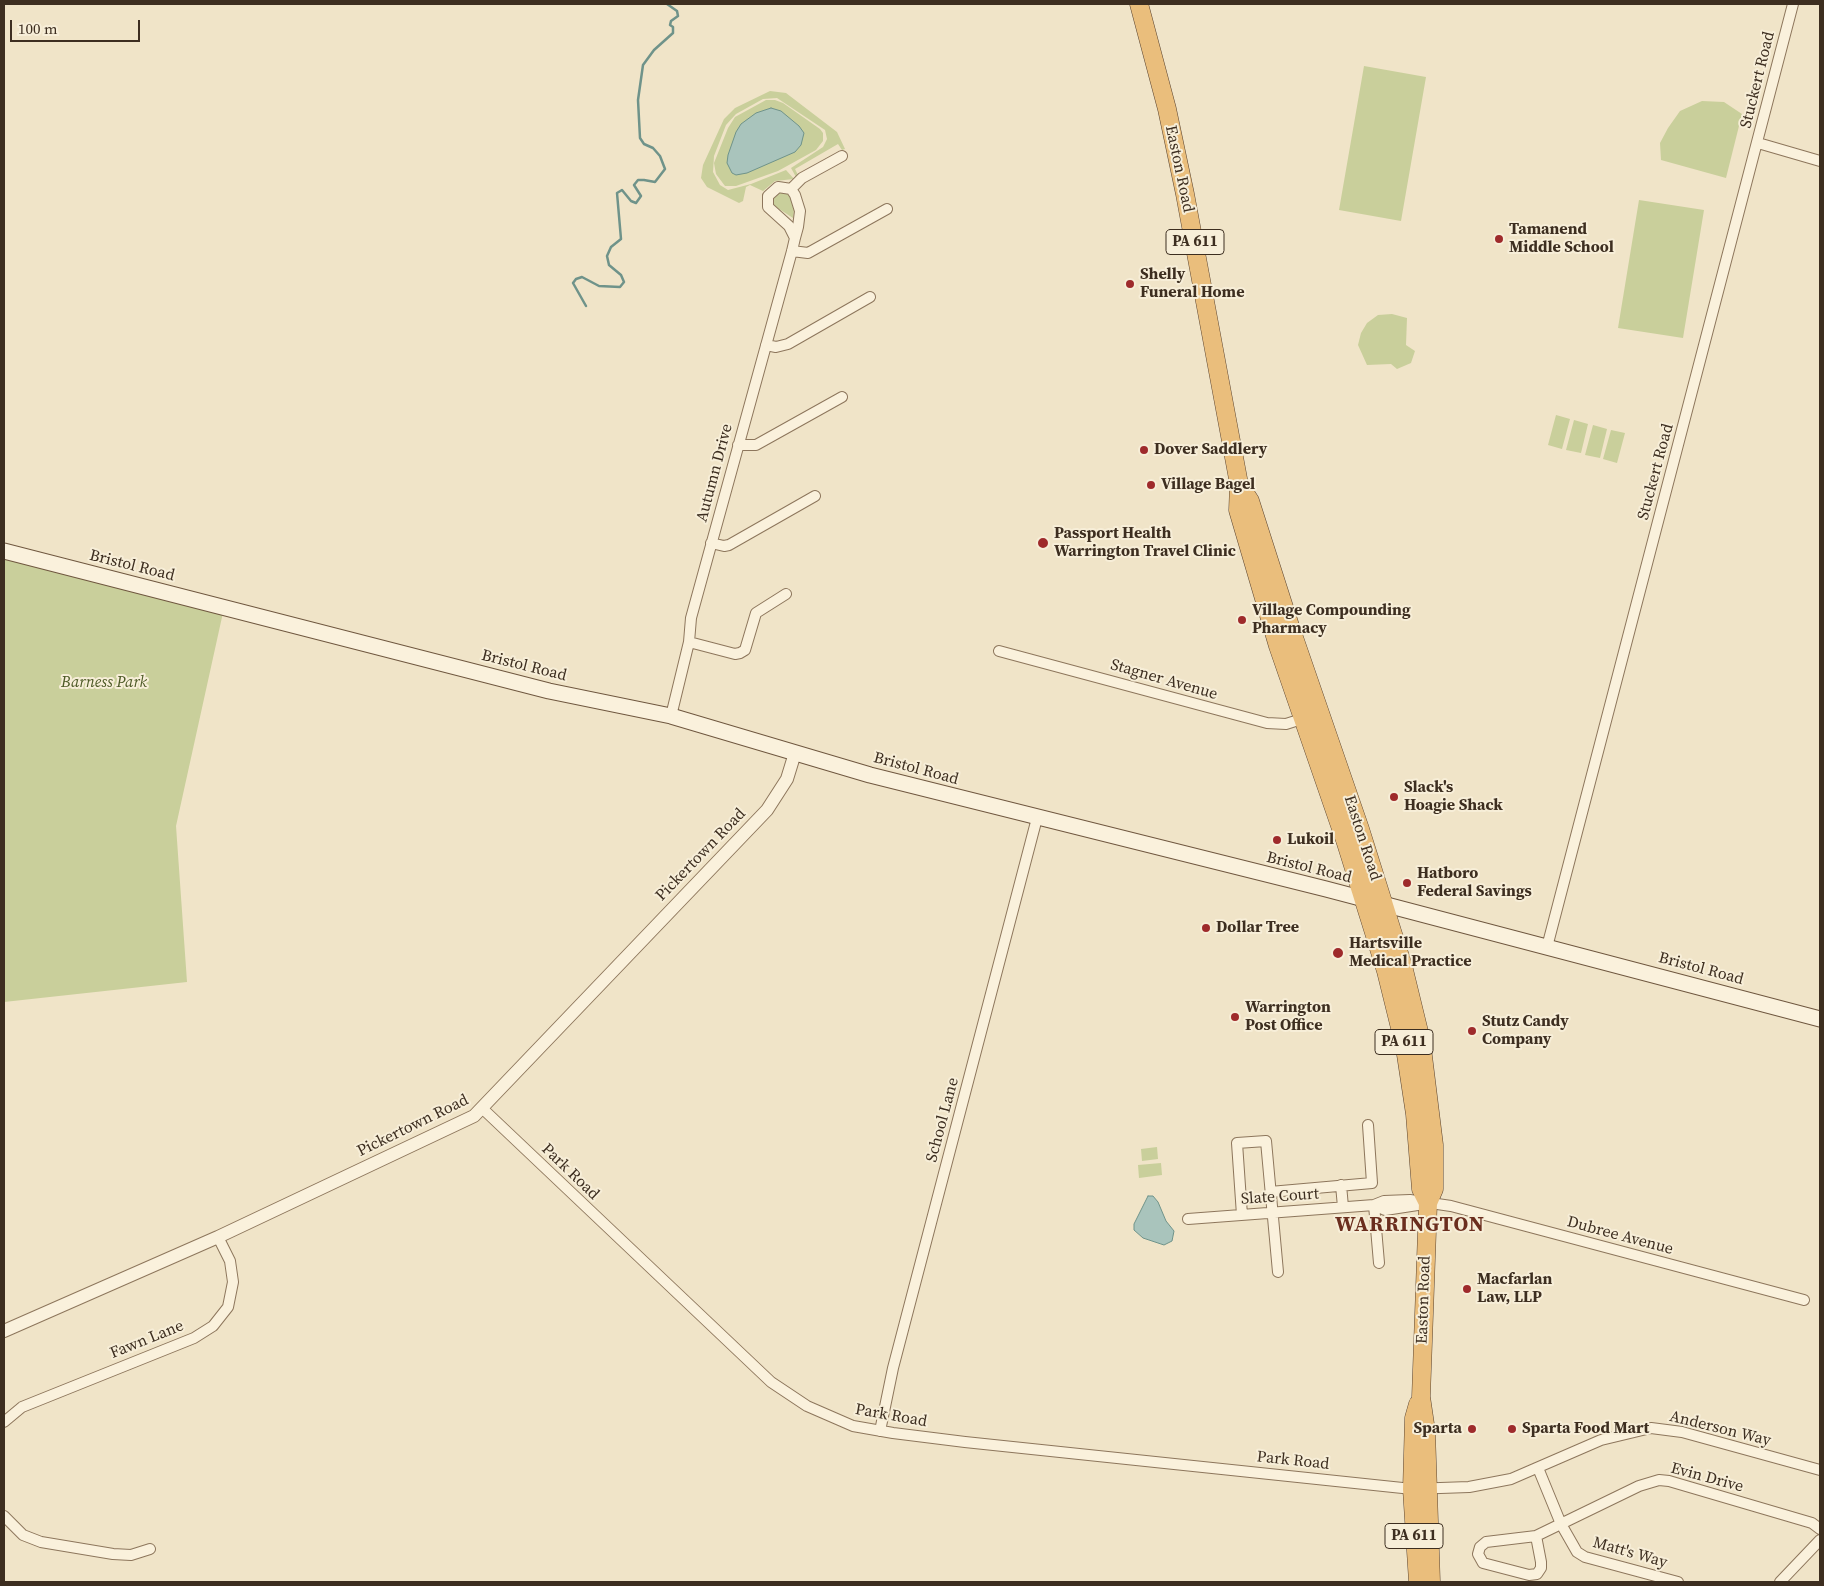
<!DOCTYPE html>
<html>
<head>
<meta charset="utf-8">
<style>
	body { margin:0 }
	#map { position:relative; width:1824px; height:1586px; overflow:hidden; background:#f0e4c8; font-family:"Source Serif 4",serif }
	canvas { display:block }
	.frame { position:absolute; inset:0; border:5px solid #3d2e20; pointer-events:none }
	.scale { position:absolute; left:10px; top:20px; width:130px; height:22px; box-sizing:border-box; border:2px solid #3d2e20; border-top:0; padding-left:6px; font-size:15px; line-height:18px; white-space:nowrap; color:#3d2e20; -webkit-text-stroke:4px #f7eed8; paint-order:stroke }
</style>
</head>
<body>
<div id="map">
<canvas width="1824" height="1586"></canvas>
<div class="frame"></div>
<div class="scale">100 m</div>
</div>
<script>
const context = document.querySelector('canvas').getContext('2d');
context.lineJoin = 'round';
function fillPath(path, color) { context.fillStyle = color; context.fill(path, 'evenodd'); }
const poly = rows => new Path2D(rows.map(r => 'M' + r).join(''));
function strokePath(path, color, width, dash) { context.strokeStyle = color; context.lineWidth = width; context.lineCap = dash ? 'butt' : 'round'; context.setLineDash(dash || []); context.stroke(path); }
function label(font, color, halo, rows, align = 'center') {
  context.font = font + ' "Source Serif 4",serif'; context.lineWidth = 4; context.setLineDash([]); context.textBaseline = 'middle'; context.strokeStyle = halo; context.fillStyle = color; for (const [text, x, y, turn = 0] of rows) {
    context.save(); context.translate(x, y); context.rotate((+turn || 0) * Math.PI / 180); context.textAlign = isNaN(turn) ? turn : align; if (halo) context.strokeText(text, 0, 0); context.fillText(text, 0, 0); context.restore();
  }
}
fillPath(poly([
	[1364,66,1426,77,1401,221,1339,210],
	[770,91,786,93,837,132,845,149,842,150,838,144,795,169,798,175,796,177,791,168,823,147,827,139,825,130,777,98,763,99,736,114,726,125,714,156,713,172,720,185,728,190,751,184,786,170,794,179,775,181,763,191,750,185,746,187,743,201,739,203,707,187,701,178,703,165,724,119,735,108],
	[766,100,775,100,783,103,820,129,823,133,823,141,816,150,778,171,736,186,725,186,716,174,714,163,728,128,735,117],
	[1702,101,1724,102,1742,114,1726,178,1661,160,1660,143,1668,128,1680,111],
	[777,192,787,192,790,197,794,210,793,218,773,205,774,195],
	[1639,200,1704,210,1683,338,1618,328],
	[1392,314,1407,318,1406,345,1415,351,1411,363,1397,369,1391,364,1367,365,1358,345,1361,333,1367,323,1378,315],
	[1556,415,1570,419,1562,449,1548,445],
	[1574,420,1588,424,1581,453,1566,450],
	[1593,425,1607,429,1600,458,1585,455],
	[1611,430,1625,433,1617,463,1603,459],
	[4,551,224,608,176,826,187,982,4,1002],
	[1157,1147,1158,1159,1142,1161,1141,1149],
	[1161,1163,1162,1175,1139,1178,1138,1165]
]), '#c9cf9b');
const water = poly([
	[771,108,781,111,799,126,804,133,801,145,795,152,747,173,736,175,732,173,727,163,728,155,736,132,741,124,756,113,771,108],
	[1148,1196,1153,1196,1158,1202,1166,1221,1174,1231,1172,1241,1164,1245,1143,1238,1134,1230,1134,1224,1148,1196]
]);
fillPath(water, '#a9c4bc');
strokePath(water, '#6f938a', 1);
strokePath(poly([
	[586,306,573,283,576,279,582,277,599,286,620,287,624,282,621,275,609,265,607,256,611,247,621,239,617,193,622,190,631,201,636,203,641,196,634,185,638,180,644,180,655,182,665,169,660,156,653,148,644,144,640,138,638,100,643,65,654,50,673,33,673,27,670,25,671,21,678,16,677,11,667,4]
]), '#6f938a', 2.5);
const minor = poly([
	[1758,143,1820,161],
	[791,189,802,178,842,156],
	[792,251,808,253,887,209],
	[766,345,776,347,788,344,870,297],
	[738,445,756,445,842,397],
	[711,543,724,546,729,545,815,496],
	[689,642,735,654,740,653,745,650,756,613,786,594],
	[999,651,1267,723,1286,724,1308,717],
	[671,716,689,642,691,618,792,251,795,238,798,227,800,211,795,195,791,189,778,187,768,196,768,207,789,226,795,238],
	[1547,947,1793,4],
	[483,1109,771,1382,807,1406,853,1426,893,1433,965,1442,1412,1489,1469,1487,1511,1479,1601,1440,1651,1428,1682,1432,1820,1470],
	[1341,1185,1343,1207],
	[1270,1192,1372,1183,1368,1125],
	[1374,1205,1379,1263],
	[1374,1205,1385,1210,1424,1204],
	[1242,1215,1237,1143,1266,1141,1278,1272],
	[1188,1219,1374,1205,1384,1201,1410,1200,1451,1206,1804,1300],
	[4,1422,22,1407,194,1338,213,1326,228,1307,233,1282,230,1261,218,1237],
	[880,1431,893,1368,1037,818],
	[1538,1468,1561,1524,1577,1552,1585,1557,1678,1582],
	[4,1516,23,1535,41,1542,113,1554,131,1555,150,1549],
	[1536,1536,1541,1562,1541,1568,1537,1574,1529,1575,1483,1563,1478,1554,1480,1547,1486,1542,1536,1536,1639,1486,1659,1480,1669,1481,1812,1523,1820,1529],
	[1780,1582,1820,1540]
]);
const tertiary = poly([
	[4,1331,218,1237,474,1116,767,810,787,779,795,753]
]);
const secondary = poly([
	[4,551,549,691,671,716,870,775,1326,889,1820,1019]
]);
const trunk = poly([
	[1139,4,1167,109,1185,194,1239,484,1238,510,1278,646,1346,843,1386,971,1405,1048,1415,1114,1421,1189,1428,1203],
	[1239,484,1250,501,1290,626,1360,829,1403,966,1421,1040,1434,1145,1434,1189,1428,1203,1421,1397,1426,1431,1431,1582],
	[1418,1582,1412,1489,1414,1418,1418,1404]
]);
strokePath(minor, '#8d765c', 12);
strokePath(tertiary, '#8d765c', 14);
strokePath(secondary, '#6f573f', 17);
strokePath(trunk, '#5b4430', 19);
strokePath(minor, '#faf1dc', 10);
strokePath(tertiary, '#faf1dc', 12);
strokePath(secondary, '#faf1dc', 15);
strokePath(trunk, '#eabe7c', 18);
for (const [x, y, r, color] of [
	[1499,239,5,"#9e2a2b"],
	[1130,284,5,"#9e2a2b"],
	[1144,450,5,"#9e2a2b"],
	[1151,485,5,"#9e2a2b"],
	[1043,543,6,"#9e2a2b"],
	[1242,620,5,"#9e2a2b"],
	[1394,797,5,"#9e2a2b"],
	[1277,840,5,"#9e2a2b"],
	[1407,883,5,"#9e2a2b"],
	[1206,928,5,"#9e2a2b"],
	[1338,953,6,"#9e2a2b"],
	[1235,1017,5,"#9e2a2b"],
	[1472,1031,5,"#9e2a2b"],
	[1467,1289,5,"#9e2a2b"],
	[1472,1429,5,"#9e2a2b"],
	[1512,1429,5,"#9e2a2b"]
]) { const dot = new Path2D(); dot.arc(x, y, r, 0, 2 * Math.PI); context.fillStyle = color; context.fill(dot); strokePath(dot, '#f7eed8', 2); }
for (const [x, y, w] of [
	[1195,242,58],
	[1404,1042,58],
	[1414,1536,58]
]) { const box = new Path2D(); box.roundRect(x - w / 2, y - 12.5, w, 25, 4); context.fillStyle = '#f7eed8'; context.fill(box); strokePath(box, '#3d2e20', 1); }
label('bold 15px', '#3d2e20', null, [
	["PA 611",1195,242],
	["PA 611",1404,1042],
	["PA 611",1414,1536]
]);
label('16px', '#3d2e20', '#f7eed8', [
	["Stuckert Road",1758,80,-76],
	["Easton Road",1179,169,78],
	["Stuckert Road",1656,472,-75],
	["Autumn Drive",715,473,-75],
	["Bristol Road",132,566,14],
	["Bristol Road",524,666,14],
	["Stagner Avenue",1164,680,16],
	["Bristol Road",916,769,15],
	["Easton Road",1362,838,72],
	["Pickertown Road",701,855,-46],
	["Bristol Road",1309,868,14],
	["Bristol Road",1701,969,15],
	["School Lane",943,1120,-75],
	["Pickertown Road",413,1126,-26],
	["Park Road",570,1172,44],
	["Slate Court",1280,1197,-4],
	["Dubree Avenue",1620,1236,15],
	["Easton Road",1424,1300,-88],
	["Fawn Lane",147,1340,-22],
	["Park Road",891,1416,10],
	["Anderson Way",1720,1429,14],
	["Park Road",1293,1461,6],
	["Evin Drive",1707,1478,15],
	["Matt's Way",1630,1553,16]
]);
label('bold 16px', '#3d2e20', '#f7eed8', [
	["Tamanend",1509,230],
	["Middle School",1509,248],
	["Shelly",1140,275],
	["Funeral Home",1140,293],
	["Dover Saddlery",1154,450],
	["Village Bagel",1161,485],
	["Passport Health",1054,534],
	["Warrington Travel Clinic",1054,552],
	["Village Compounding",1252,611],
	["Pharmacy",1252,629],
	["Slack's",1404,788],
	["Hoagie Shack",1404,806],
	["Lukoil",1287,840],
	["Hatboro",1417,874],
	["Federal Savings",1417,892],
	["Dollar Tree",1216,928],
	["Hartsville",1349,944],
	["Medical Practice",1349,962],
	["Warrington",1245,1008],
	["Post Office",1245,1026],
	["Stutz Candy",1482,1022],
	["Company",1482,1040],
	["Macfarlan",1477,1280],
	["Law, LLP",1477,1298],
	["Sparta",1462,1429,"right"],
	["Sparta Food Mart",1522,1429]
], 'left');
label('italic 16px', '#4d5a26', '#f7eed8', [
	["Barness Park",104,683]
]);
context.letterSpacing = '1px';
label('bold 21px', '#6b2e1e', '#f7eed8', [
	["WARRINGTON",1410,1226]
]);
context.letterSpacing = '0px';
</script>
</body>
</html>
